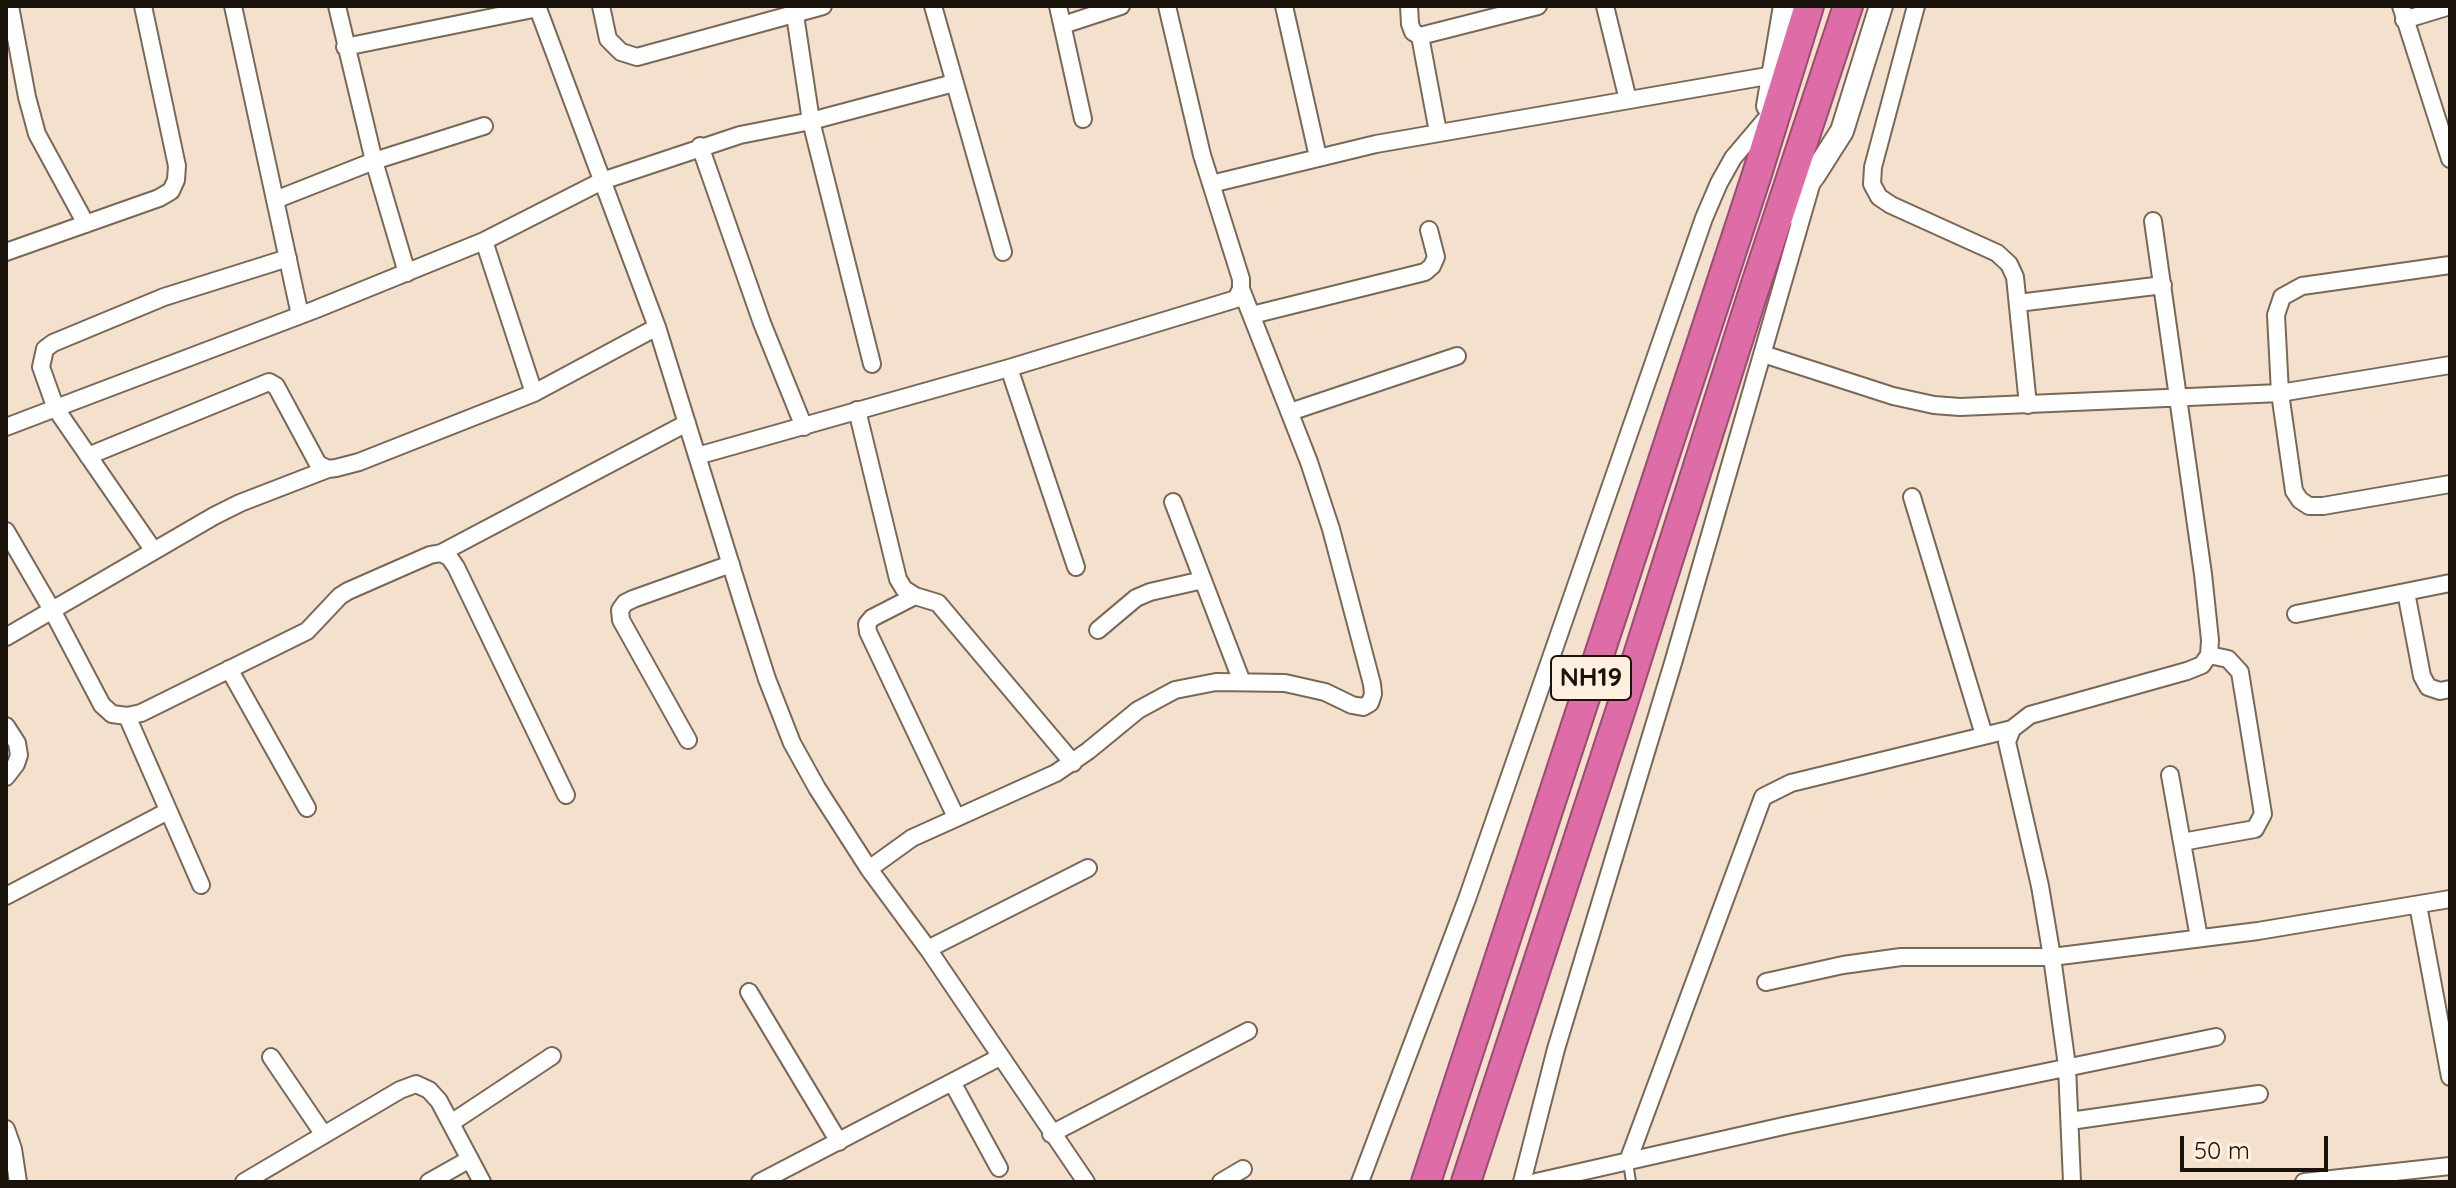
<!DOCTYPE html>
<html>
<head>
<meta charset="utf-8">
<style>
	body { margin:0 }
	#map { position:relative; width:2456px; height:1188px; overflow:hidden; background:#f4e1cd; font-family:Quicksand,sans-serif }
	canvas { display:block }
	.frame { position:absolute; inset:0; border:8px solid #19130b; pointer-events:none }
	.scale { position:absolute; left:2180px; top:1136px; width:148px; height:36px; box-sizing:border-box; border:4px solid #19130b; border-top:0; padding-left:10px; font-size:24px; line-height:28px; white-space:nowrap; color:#19130b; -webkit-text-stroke:6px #feefde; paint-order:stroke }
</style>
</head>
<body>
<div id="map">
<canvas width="2456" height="1188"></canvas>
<div class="frame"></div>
<div class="scale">50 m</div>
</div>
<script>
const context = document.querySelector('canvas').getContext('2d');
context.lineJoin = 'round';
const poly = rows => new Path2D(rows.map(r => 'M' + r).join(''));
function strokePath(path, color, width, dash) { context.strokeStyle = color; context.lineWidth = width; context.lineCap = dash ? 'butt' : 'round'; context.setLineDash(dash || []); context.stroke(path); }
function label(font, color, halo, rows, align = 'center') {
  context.font = font + ' Quicksand,sans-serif'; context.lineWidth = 8; context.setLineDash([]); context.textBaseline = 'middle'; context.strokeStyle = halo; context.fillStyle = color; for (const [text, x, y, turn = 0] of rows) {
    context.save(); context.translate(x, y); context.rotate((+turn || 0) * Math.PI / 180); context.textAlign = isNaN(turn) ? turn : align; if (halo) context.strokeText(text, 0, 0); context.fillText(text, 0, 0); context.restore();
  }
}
const lane = poly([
	[1628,1162,1631,1182]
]);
const street = poly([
	[10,6,27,97,37,134,86,224],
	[233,6,300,315],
	[337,6,374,161,407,273],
	[537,6,657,327,744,607,767,679,792,743,817,788,869,869,928,949,1086,1182],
	[601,6,608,39,621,52,637,57,823,6],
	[933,6,1003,252],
	[1058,6,1083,119],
	[1284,6,1318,157],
	[1409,6,1410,24,1413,32,1420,36,1538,6],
	[1605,6,1628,100],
	[1916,6,1873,167,1872,184,1879,197,1891,205,1997,253,2009,264,2015,277,2028,405],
	[2401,6,2450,159],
	[795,15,811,121,872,364],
	[2404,20,2450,6],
	[1063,25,1121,6],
	[1420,36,1438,132],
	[345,47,538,8],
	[700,146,762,323,804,427],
	[1211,184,1376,144,1773,75],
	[275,200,374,161,484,126],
	[484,241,534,393],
	[6,252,159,198,171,191,176,180,177,166,143,6],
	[2450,265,2302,286,2282,297,2276,315,2280,393,2294,491,2300,500,2309,506,2323,506,2450,484],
	[2018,303,2163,285],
	[1252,315,1425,272,1432,266,1436,257,1429,230],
	[1763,354,1893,396,1934,405,1960,407,2280,393,2450,365],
	[1009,368,1076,567],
	[857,410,898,579,904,589,915,596,938,603,1073,763],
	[1290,412,1457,356],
	[6,427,314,310,484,241,602,181,740,135,811,121,954,83],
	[88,456,269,382,276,386,318,464,328,469,336,468,359,462,534,393,657,327],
	[697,456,1009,368,1236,299,1241,289,1241,279,1202,155,1167,6],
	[1912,497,1984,735],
	[1173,502,1242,682],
	[6,531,52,610,102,705,112,714,127,716,141,713,307,631,340,596,348,591,430,555,441,553,449,557,456,567,566,795],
	[154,551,56,409,41,367,45,349,53,343,164,297,288,258],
	[441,553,687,423],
	[2406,592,2422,676,2428,687,2440,691,2450,689],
	[915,596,872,618,867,624,868,632,956,817],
	[2296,614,2450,583],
	[1098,630,1136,598,1150,592,1203,580],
	[6,637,214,516,240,503,328,469],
	[229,669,307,808],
	[127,716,201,885],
	[6,726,17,743,19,755,16,764,6,777],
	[688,740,621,620,620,610,625,603,633,599,731,564],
	[2170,775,2199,938],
	[2182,842,2255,829,2263,814,2240,672,2228,659,2209,655],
	[869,869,912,838,1056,773,1088,751,1138,710,1175,690,1216,682,1285,683,1325,692,1352,705,1363,707,1370,703,1373,694,1372,684,1331,529,1309,462,1241,289],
	[6,896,168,811],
	[2418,905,2450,1077],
	[928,949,1088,868],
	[1766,982,1843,965,1901,957,2052,957,2258,931,2450,899],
	[749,992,839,1142],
	[271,1057,324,1135],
	[952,1082,999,1168],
	[2070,1121,2259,1094],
	[451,1123,552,1056],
	[6,1129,13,1149,18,1182],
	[1051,1134,1248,1031],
	[1628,1161,1763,797,1791,783,2012,729],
	[244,1182,400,1090,416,1084,429,1090,439,1101,482,1182],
	[429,1182,470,1159],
	[760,1182,1000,1057],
	[1221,1182,1243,1169],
	[1360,1182,1467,899,1704,218,1719,183,1733,158,1766,119],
	[1522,1182,1556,1049,1673,663,1811,185],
	[1536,1182,1788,1125,2216,1037],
	[2072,1182,2067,1066,2052,957,2040,886,2007,742,2012,729,2030,715,2187,671,2202,665,2209,655,2210,640,2203,574,2153,221],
	[2304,1182,2450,1166]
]);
const secondary = poly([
	[1768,106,1785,6],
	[1783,216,1814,175,1842,131,1881,6]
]);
const highway = poly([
	[1426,1182,1757,174,1809,6],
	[1466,1182,1620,712,1753,293,1848,6]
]);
strokePath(lane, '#796856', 12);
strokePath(street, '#796856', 20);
strokePath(secondary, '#796856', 26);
strokePath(highway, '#994d70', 32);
strokePath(lane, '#fff', 8);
strokePath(street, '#fff', 16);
strokePath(secondary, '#fff', 22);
strokePath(highway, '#de6ca6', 28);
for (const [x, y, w] of [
	[1591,678,80]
]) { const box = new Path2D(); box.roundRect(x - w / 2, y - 22, w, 44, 6); context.fillStyle = '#feefde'; context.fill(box); strokePath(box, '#19130b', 2); }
label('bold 26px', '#19130b', null, [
	["NH19",1591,678]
]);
</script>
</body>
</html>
